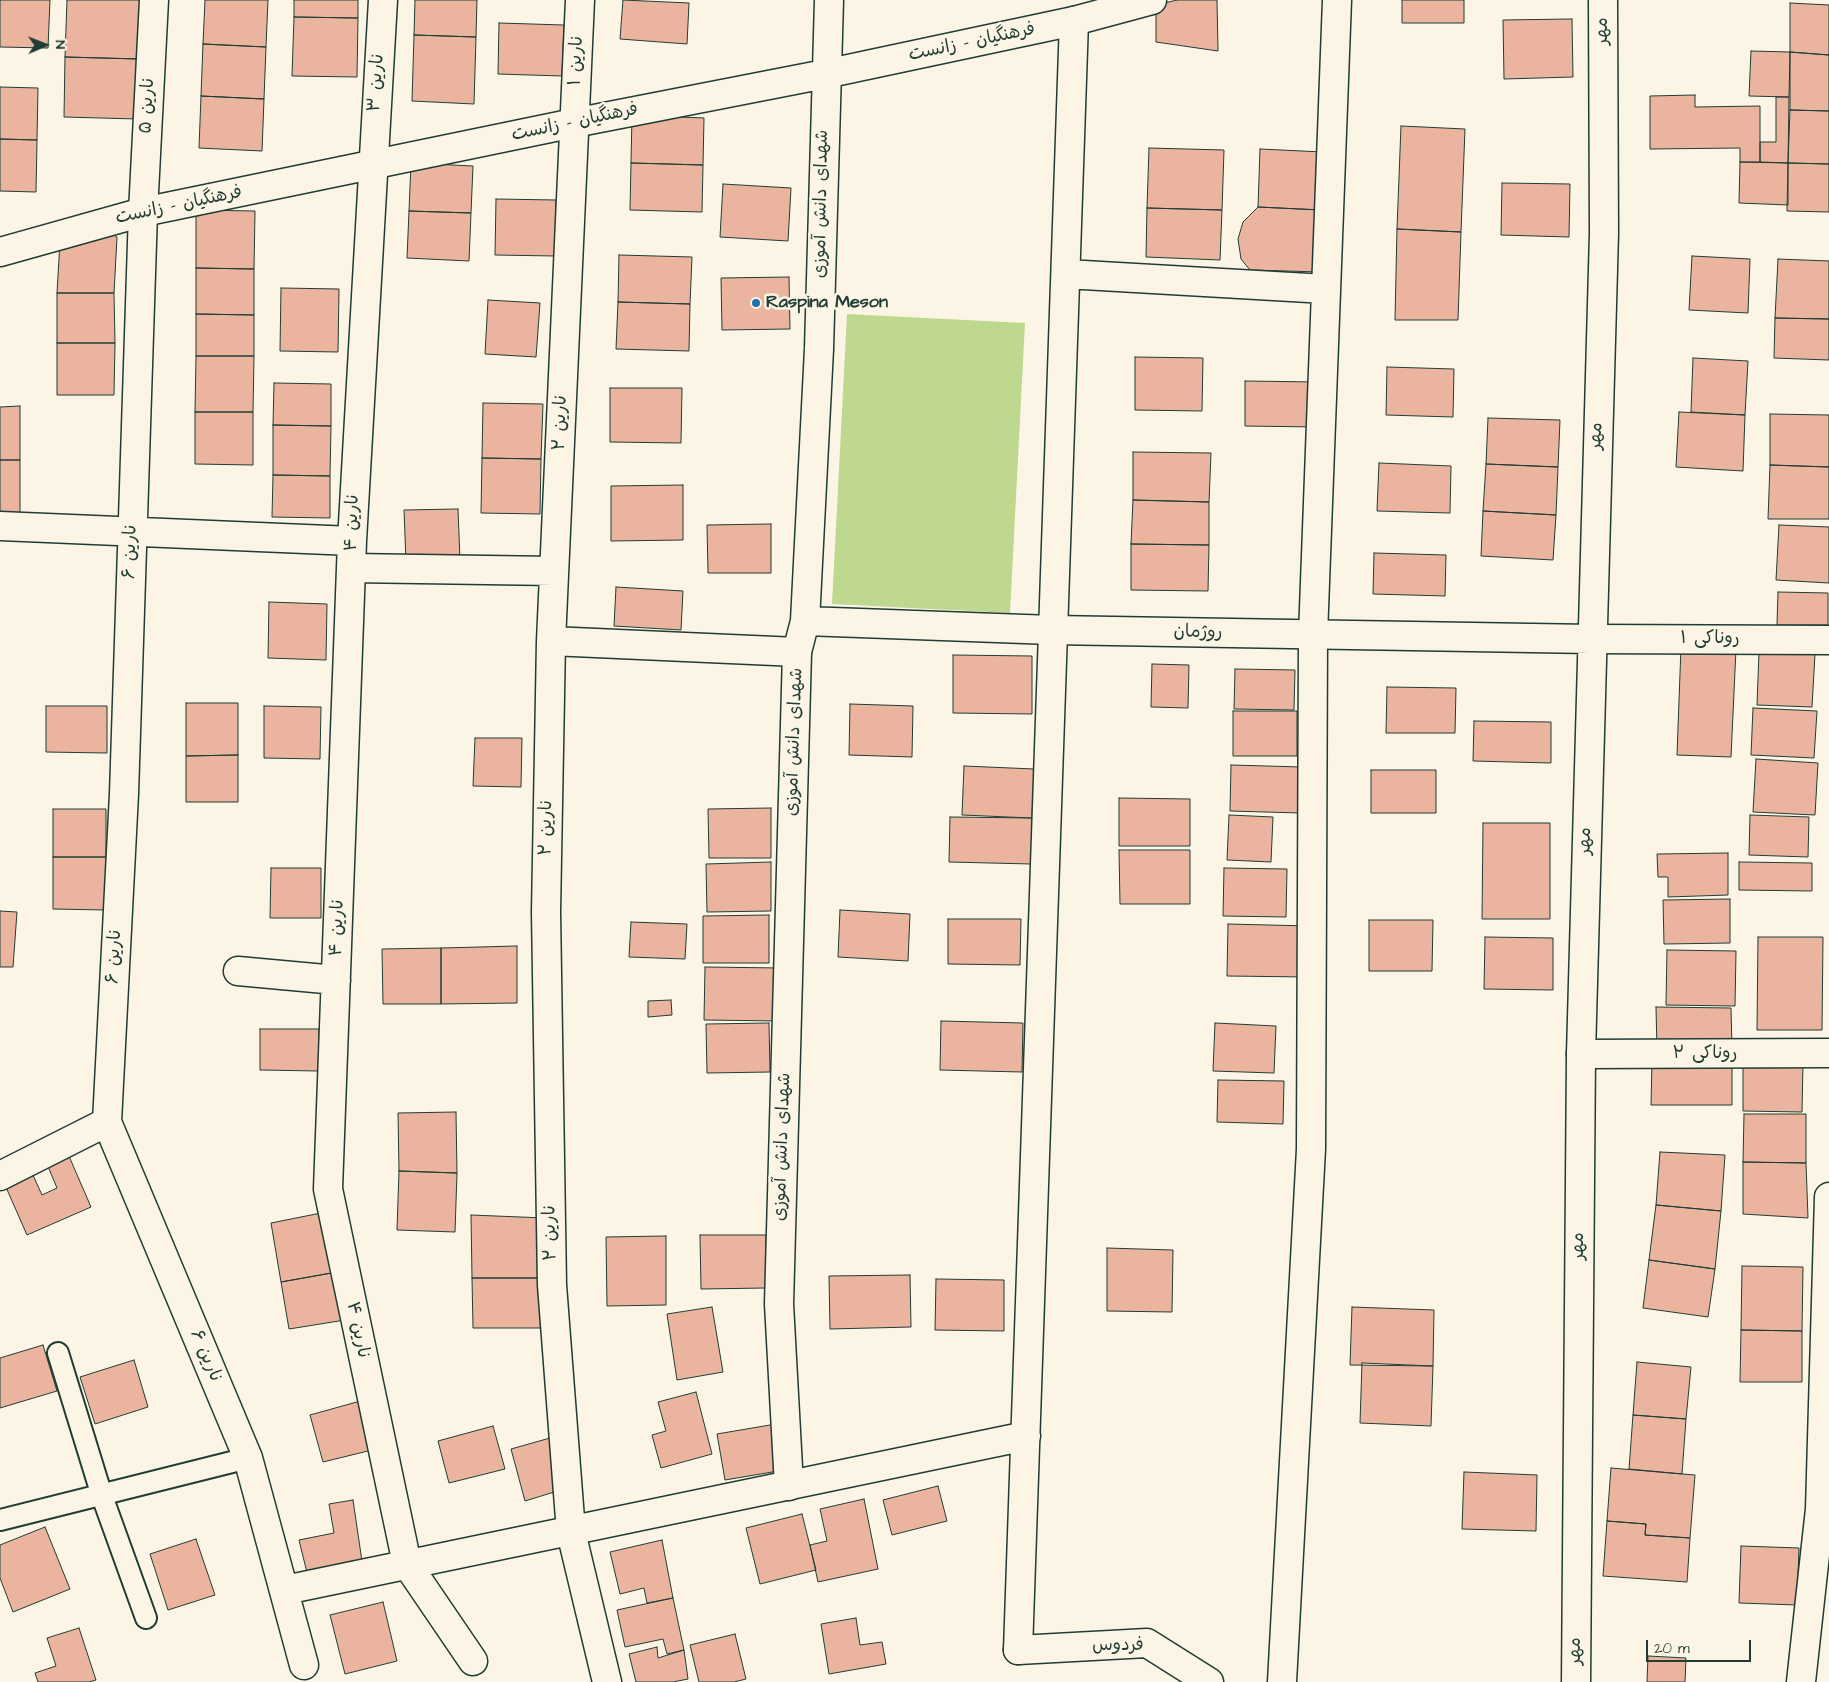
<!DOCTYPE html>
<html>
<head>
<meta charset="utf-8">
<style>
	body { margin:0 }
	#map { position:relative; width:1829px; height:1682px; overflow:hidden; background:#fcf5e5; font-family:"Architects Daughter",sans-serif }
	canvas { display:block }
	.north { position:absolute; left:20px; top:20px; width:50px; height:50px; -webkit-text-stroke:4px #fcf5e5; paint-order:stroke; rotate:89deg; font-size:14px; font-weight:700; line-height:20px; text-align:center; color:#1f3d34 }
	.north::after { content:''; display:block; margin:auto; width:18px; height:22px; background:#1f3d34; clip-path:polygon(50% 0,100% 100%,50% 72%,0 100%) }
	.scale { position:absolute; left:1646px; top:1640px; width:105px; height:22px; box-sizing:border-box; border:2px solid #1f3d34; border-top:0; padding-left:6px; font-size:15px; line-height:18px; white-space:nowrap; color:#1f3d34; -webkit-text-stroke:4px #fcf5e5; paint-order:stroke }
</style>
</head>
<body>
<div id="map">
<canvas width="1829" height="1682"></canvas>
<div class="north">N</div>
<div class="scale">20 m</div>
</div>
<script>
const context = document.querySelector('canvas').getContext('2d');
context.lineJoin = 'round';
function fillPath(path, color) { context.fillStyle = color; context.fill(path, 'evenodd'); }
const poly = rows => new Path2D(rows.map(r => 'M' + r).join(''));
function strokePath(path, color, width, dash) { context.strokeStyle = color; context.lineWidth = width; context.lineCap = dash ? 'butt' : 'round'; context.setLineDash(dash || []); context.stroke(path); }
function label(font, color, halo, rows, align = 'center') {
  context.font = font + ' "Architects Daughter","Playpen Sans Arabic",sans-serif'; context.lineWidth = 5; context.setLineDash([]); context.textBaseline = 'middle'; context.strokeStyle = halo; context.fillStyle = color; for (const [text, x, y, turn = 0] of rows) {
    context.save(); context.translate(x, y); context.rotate((+turn || 0) * Math.PI / 180); context.textAlign = isNaN(turn) ? turn : align; if (halo) context.strokeText(text, 0, 0); context.fillText(text, 0, 0); context.restore();
  }
}
fillPath(poly([
	[847,314,1025,323,1010,613,832,604]
]), '#bed88f');
const building = poly([
	[0,0,50,0,48,48,0,47,0,0],
	[67,0,141,0,139,59,65,57,67,0],
	[205,0,268,0,266,47,203,44,205,0],
	[294,0,358,0,358,18,294,17,294,0],
	[415,0,477,0,476,37,414,35,415,0],
	[623,0,689,3,687,44,620,39,623,0],
	[1177,0,1217,0,1218,51,1156,42,1156,5,1177,0],
	[1402,0,1464,0,1464,23,1402,23,1402,0],
	[1790,3,1829,5,1829,55,1790,52,1790,3],
	[294,17,358,18,357,77,292,76,294,17],
	[1572,19,1573,77,1504,79,1503,20,1572,19],
	[499,23,564,25,562,76,498,74,499,23],
	[414,35,476,37,474,104,412,101,414,35],
	[203,44,266,47,264,99,201,96,203,44],
	[1751,51,1790,52,1789,97,1749,96,1751,51],
	[1790,52,1829,55,1829,111,1790,110,1790,52],
	[65,57,139,59,137,119,64,117,65,57],
	[0,87,38,88,37,140,0,139,0,87],
	[1695,95,1695,107,1760,106,1760,162,1740,162,1740,148,1650,149,1650,96,1695,95],
	[201,96,264,99,262,151,199,148,201,96],
	[1776,97,1789,97,1788,163,1760,162,1760,142,1776,142,1776,97],
	[1790,110,1829,111,1829,164,1788,163,1790,110],
	[632,115,704,118,703,165,631,163,632,115],
	[1401,126,1465,129,1461,232,1397,229,1401,126],
	[0,139,37,140,36,192,0,191,0,139],
	[1149,148,1224,150,1222,210,1147,208,1149,148],
	[1260,149,1323,152,1321,210,1258,207,1260,149],
	[1740,162,1788,163,1788,205,1739,203,1740,162],
	[411,163,473,166,471,213,409,211,411,163],
	[631,163,703,165,702,212,630,210,631,163],
	[1788,163,1829,164,1829,212,1787,211,1788,163],
	[1502,183,1570,184,1569,237,1501,235,1502,183],
	[723,184,791,188,788,241,720,237,723,184],
	[496,199,556,200,555,256,495,255,496,199],
	[1258,207,1321,210,1321,272,1250,270,1241,259,1238,239,1243,222,1258,207],
	[1147,208,1222,210,1220,260,1146,257,1147,208],
	[196,210,255,211,254,269,196,268,196,210],
	[409,211,471,213,469,261,407,258,409,211],
	[1397,229,1461,232,1458,320,1395,320,1397,229],
	[106,230,117,237,114,293,57,293,60,241,106,230],
	[619,255,692,257,690,304,618,302,619,255],
	[1692,256,1750,259,1748,313,1689,310,1692,256],
	[1778,259,1829,261,1829,319,1775,318,1778,259],
	[196,268,254,269,254,315,196,314,196,268],
	[789,277,790,329,722,330,721,278,789,277],
	[281,288,339,289,338,352,280,351,281,288],
	[57,293,114,293,115,343,57,343,57,293],
	[488,300,540,303,536,357,485,354,488,300],
	[618,302,690,304,689,351,616,349,618,302],
	[196,314,254,315,254,356,196,356,196,314],
	[1775,318,1829,319,1829,360,1774,358,1775,318],
	[57,343,115,343,114,395,57,395,57,343],
	[196,356,254,356,253,412,195,412,196,356],
	[1135,357,1203,358,1202,411,1135,410,1135,357],
	[1693,358,1748,361,1745,415,1691,412,1693,358],
	[1387,367,1454,369,1453,417,1386,415,1387,367],
	[1245,381,1316,382,1316,427,1245,426,1245,381],
	[274,383,331,384,331,426,273,425,274,383],
	[610,388,682,388,681,443,610,442,610,388],
	[483,403,543,404,541,459,482,458,483,403],
	[20,406,20,460,0,460,0,407,20,406],
	[195,412,253,412,253,465,195,464,195,412],
	[1679,412,1745,415,1743,471,1676,467,1679,412],
	[1770,414,1829,415,1829,467,1770,465,1770,414],
	[1488,418,1560,420,1558,467,1486,464,1488,418],
	[273,425,331,426,330,476,273,475,273,425],
	[1133,452,1211,453,1209,502,1133,500,1133,452],
	[482,458,541,459,540,514,481,513,482,458],
	[0,460,20,460,20,516,0,516,0,460],
	[1379,463,1451,466,1450,513,1377,511,1379,463],
	[1486,464,1558,467,1556,515,1483,511,1486,464],
	[1770,465,1829,467,1829,519,1768,519,1770,465],
	[273,475,330,476,330,518,272,517,273,475],
	[683,485,683,540,611,541,611,486,683,485],
	[1133,500,1209,502,1209,545,1131,544,1133,500],
	[458,509,460,560,406,562,404,510,458,509],
	[1483,511,1556,515,1553,560,1481,556,1483,511],
	[771,524,771,573,708,573,707,525,771,524],
	[1779,525,1829,527,1829,583,1776,580,1779,525],
	[1131,544,1209,545,1208,591,1131,590,1131,544],
	[1374,553,1446,555,1445,596,1373,594,1374,553],
	[616,587,683,591,681,630,614,626,616,587],
	[1778,592,1828,593,1828,625,1777,625,1778,592],
	[269,602,327,604,326,660,268,658,269,602],
	[1681,647,1736,649,1731,757,1677,755,1681,647],
	[1759,652,1815,654,1812,707,1757,705,1759,652],
	[953,655,1032,656,1032,714,953,713,953,655],
	[1152,664,1189,665,1188,708,1151,707,1152,664],
	[1235,669,1295,670,1294,710,1234,709,1235,669],
	[1387,687,1456,688,1455,733,1386,733,1387,687],
	[186,703,238,703,238,755,186,756,186,703],
	[850,704,913,706,912,757,849,755,850,704],
	[46,706,107,706,107,753,46,752,46,706],
	[264,706,321,707,320,759,264,758,264,706],
	[1753,708,1817,711,1814,758,1751,755,1753,708],
	[1233,711,1297,711,1297,756,1233,756,1233,711],
	[1474,721,1551,722,1551,763,1473,761,1474,721],
	[475,738,522,738,521,787,473,786,475,738],
	[238,755,238,802,186,802,186,756,238,755],
	[1756,759,1818,763,1815,815,1753,812,1756,759],
	[1231,765,1302,767,1300,813,1230,811,1231,765],
	[964,766,1034,769,1032,818,962,815,964,766],
	[1371,770,1436,770,1436,813,1371,813,1371,770],
	[1119,798,1190,799,1190,846,1119,846,1119,798],
	[771,808,771,858,709,858,708,809,771,808],
	[53,809,106,809,106,857,53,857,53,809],
	[1229,815,1273,817,1271,862,1227,860,1229,815],
	[1750,815,1809,817,1808,857,1749,855,1750,815],
	[950,817,1032,818,1031,864,949,862,950,817],
	[1483,823,1550,823,1550,919,1482,919,1483,823],
	[1119,850,1190,850,1190,904,1120,904,1119,850],
	[1728,853,1728,895,1668,897,1668,877,1658,877,1657,854,1728,853],
	[53,857,106,857,105,910,53,909,53,857],
	[771,862,771,911,707,912,706,864,771,862],
	[1739,862,1812,863,1812,891,1739,890,1739,862],
	[271,868,321,868,321,918,270,918,271,868],
	[1224,868,1287,869,1286,917,1223,916,1224,868],
	[1730,899,1730,943,1664,944,1663,900,1730,899],
	[840,910,910,914,908,961,838,957,840,910],
	[0,911,17,912,13,967,0,967,0,911],
	[769,915,769,963,703,963,703,916,769,915],
	[948,919,1021,919,1020,965,948,964,948,919],
	[1369,920,1433,920,1432,971,1369,971,1369,920],
	[631,922,687,924,685,959,629,957,631,922],
	[1228,924,1309,926,1308,977,1227,976,1228,924],
	[1485,937,1553,938,1553,990,1484,989,1485,937],
	[1758,937,1823,937,1822,1030,1757,1030,1758,937],
	[517,946,517,1003,441,1004,441,948,517,946],
	[441,948,441,1004,383,1004,382,949,441,948],
	[1667,950,1736,951,1735,1006,1666,1005,1667,950],
	[705,967,781,968,780,1021,704,1020,705,967],
	[671,1000,672,1015,648,1017,648,1001,671,1000],
	[1656,1007,1731,1008,1732,1049,1657,1050,1656,1007],
	[941,1021,1023,1023,1022,1072,940,1070,941,1021],
	[769,1023,770,1072,707,1073,706,1024,769,1023],
	[1215,1023,1276,1026,1274,1073,1213,1071,1215,1023],
	[260,1029,319,1029,319,1071,260,1070,260,1029],
	[1652,1062,1732,1063,1732,1105,1651,1105,1652,1062],
	[1743,1062,1803,1063,1802,1112,1743,1111,1743,1062],
	[1218,1080,1284,1081,1283,1124,1217,1122,1218,1080],
	[456,1112,457,1173,399,1171,398,1113,456,1112],
	[1744,1114,1806,1114,1806,1163,1743,1162,1744,1114],
	[65,1147,91,1207,27,1235,5,1185,32,1173,42,1195,57,1188,44,1157,65,1147],
	[1660,1152,1725,1155,1721,1211,1656,1205,1660,1152],
	[1743,1162,1806,1163,1808,1218,1743,1214,1743,1162],
	[399,1171,457,1173,455,1232,397,1230,399,1171],
	[1656,1205,1721,1211,1715,1269,1649,1260,1656,1205],
	[326,1212,337,1272,281,1282,271,1223,326,1212],
	[471,1215,545,1218,541,1278,472,1278,471,1215],
	[700,1235,766,1235,766,1288,701,1289,700,1235],
	[666,1236,666,1305,607,1306,606,1237,666,1236],
	[1107,1248,1173,1250,1172,1312,1107,1311,1107,1248],
	[1649,1260,1715,1269,1708,1317,1643,1308,1649,1260],
	[1742,1266,1803,1267,1802,1331,1741,1330,1742,1266],
	[337,1272,345,1320,289,1329,281,1282,337,1272],
	[910,1275,911,1327,830,1329,829,1276,910,1275],
	[472,1278,541,1278,541,1328,473,1328,472,1278],
	[936,1279,1004,1280,1004,1331,935,1330,936,1279],
	[712,1307,723,1372,677,1380,667,1314,712,1307],
	[1352,1307,1434,1310,1433,1366,1350,1365,1352,1307],
	[1741,1330,1802,1331,1802,1382,1740,1382,1741,1330],
	[43,1345,57,1391,0,1408,0,1358,43,1345],
	[134,1360,148,1407,95,1424,80,1377,134,1360],
	[1637,1362,1691,1367,1686,1419,1633,1415,1637,1362],
	[1362,1363,1433,1366,1431,1426,1360,1423,1362,1363],
	[696,1392,712,1454,661,1468,652,1435,666,1431,658,1402,696,1392],
	[364,1400,376,1449,323,1462,310,1415,364,1400],
	[1633,1415,1686,1419,1682,1474,1629,1469,1633,1415],
	[776,1424,784,1470,725,1480,717,1434,776,1424],
	[493,1426,505,1469,449,1483,438,1441,493,1426],
	[550,1438,564,1489,525,1501,511,1449,550,1438],
	[1611,1468,1695,1475,1690,1538,1645,1535,1646,1524,1607,1521,1611,1468],
	[1464,1472,1537,1475,1536,1531,1462,1529,1464,1472],
	[938,1486,947,1521,892,1535,883,1500,938,1486],
	[864,1499,878,1569,818,1582,810,1545,827,1541,820,1509,864,1499],
	[353,1500,363,1568,309,1581,299,1540,334,1533,329,1504,353,1500],
	[802,1514,816,1570,760,1584,746,1528,802,1514],
	[1607,1521,1646,1524,1645,1535,1690,1538,1687,1582,1603,1576,1607,1521],
	[45,1527,70,1589,13,1612,0,1578,0,1545,45,1527],
	[196,1539,215,1595,168,1610,150,1554,196,1539],
	[662,1540,673,1598,647,1603,644,1588,620,1594,610,1552,662,1540],
	[1741,1546,1799,1548,1797,1605,1739,1603,1741,1546],
	[673,1598,684,1650,667,1654,663,1639,625,1647,617,1610,673,1598],
	[383,1602,397,1661,345,1674,330,1615,383,1602],
	[856,1618,860,1645,882,1642,886,1664,829,1674,821,1624,856,1618],
	[79,1628,96,1680,89,1682,38,1682,35,1673,56,1666,47,1638,79,1628],
	[735,1634,746,1679,734,1682,699,1682,690,1645,735,1634],
	[657,1647,658,1658,684,1650,688,1679,673,1682,636,1682,629,1654,657,1647],
	[1648,1656,1686,1658,1685,1682,1647,1682,1648,1656]
]);
fillPath(building, '#ebb49f');
strokePath(building, '#1f3d34', 1);
const lane = poly([
	[58,1353,102,1496,146,1618],
	[0,1520,248,1458]
]);
const street = poly([
	[154,0,143,212,124,794,107,1122,248,1458,304,1665],
	[383,0,352,541,328,1189,407,1564,473,1661],
	[580,0,551,641,546,912,552,1285,571,1532,607,1682],
	[1066,274,1326,289],
	[0,526,352,541],
	[351,568,554,571],
	[1591,639,1829,640],
	[551,641,797,652],
	[238,971,336,980],
	[1581,1054,1829,1053],
	[0,1176,107,1122],
	[285,1590,1026,1436],
	[1018,1650,1074,21],
	[1282,1682,1311,1149,1313,635,1337,0],
	[1801,1682,1820,1509,1829,1197]
]);
const secondary = poly([
	[0,252,143,212,574,123,825,74,1074,21,1152,0],
	[805,621,1052,630,1591,639],
	[789,1486,779,1304,797,652,805,621,819,349,829,0],
	[1018,1650,1147,1643,1209,1682],
	[1576,1682,1581,1054,1604,233,1603,0]
]);
strokePath(lane, '#1f3d34', 24);
strokePath(street, '#1f3d34', 31);
strokePath(secondary, '#1f3d34', 31);
strokePath(lane, '#fcf5e5', 20);
strokePath(street, '#fcf5e5', 28);
strokePath(secondary, '#fcf5e5', 28);
for (const [x, y, r, color] of [
	[756,303,5,"#1f6fb2"]
]) { const dot = new Path2D(); dot.arc(x, y, r, 0, 2 * Math.PI); context.fillStyle = color; context.fill(dot); strokePath(dot, '#fcf5e5', 2); }
label('18px', '#1f3d34', '#fcf5e5', [
	["مهر",1603,31,-90],
	["فرهنگیان - زانست",972,43,-12],
	["نارین ۱",577,61,-87],
	["نارین ۳",377,83,-86],
	["نارین ۵",148,106,-87],
	["فرهنگیان - زانست",575,123,-12],
	["شهدای دانش آموزی",822,204,-89],
	["فرهنگیان - زانست",179,206,-12],
	["نارین ۲",561,423,-88],
	["مهر",1597,436,-88],
	["نارین ۴",353,523,-88],
	["نارین ۶",131,552,-88],
	["روژمان",1198,633,1],
	["روناکی ۱",1710,639],
	["شهدای دانش آموزی",795,742,-88],
	["نارین ۲",547,828,-89],
	["مهر",1586,841,-89],
	["نارین ۴",338,928,-88],
	["نارین ۶",115,957,-87],
	["روناکی ۲",1705,1054],
	["شهدای دانش آموزی",783,1147,-88],
	["نارین ۲",551,1233,-91],
	["مهر",1579,1246,-90],
	["نارین ۴",357,1330,78],
	["نارین ۶",205,1356,67],
	["فردوس",1118,1646],
	["مهر",1576,1651,-90]
]);
label('bold 18px', '#1f3d34', '#fcf5e5', [
	["Raspina Meson",766,303]
], 'left');
</script>
</body>
</html>
